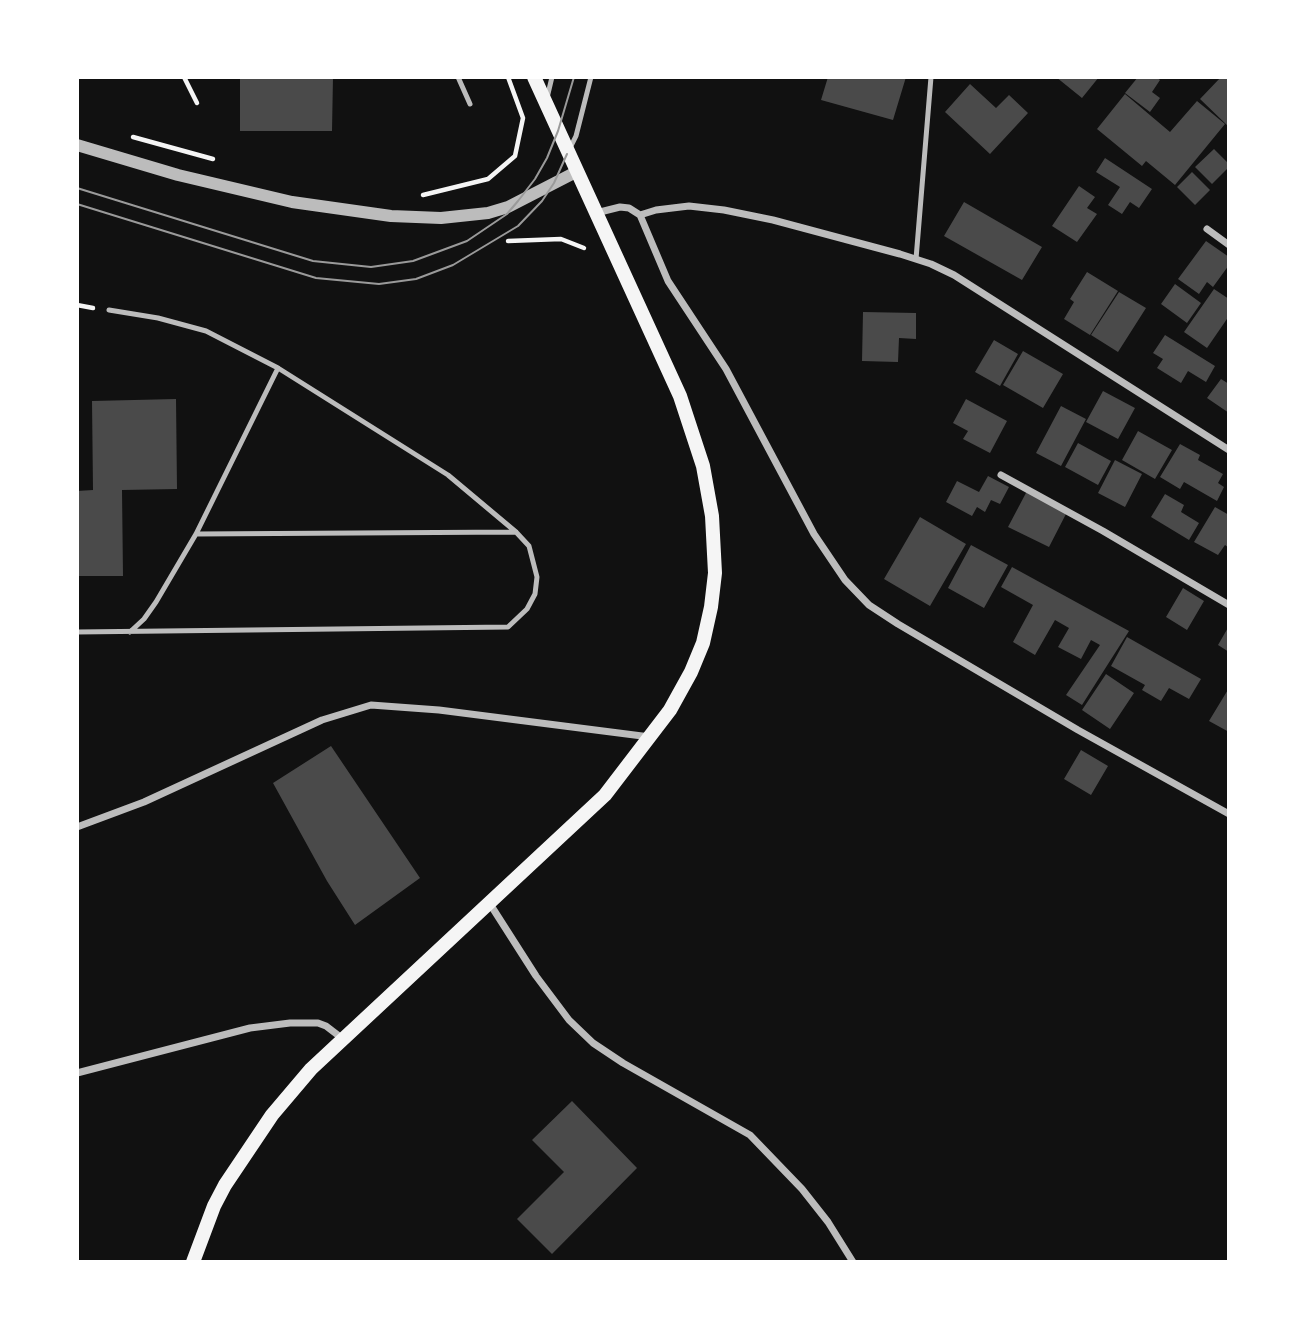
<!DOCTYPE html>
<html>
<head>
<meta charset="utf-8">
<style>
	body { margin:0 }
	#map { position:relative; width:1306px; height:1339px; overflow:hidden; background:#111; font-family:"Alegreya Sans",sans-serif }
	canvas { display:block }
	.frame { position:absolute; inset:0; border:79px solid #fff; pointer-events:none }
</style>
</head>
<body>
<div id="map">
<canvas width="1306" height="1339"></canvas>
<div class="frame"></div>
</div>
<script>
const context = document.querySelector('canvas').getContext('2d');
context.lineJoin = 'round';
function fillPath(path, color) { context.fillStyle = color; context.fill(path, 'evenodd'); }
const poly = rows => new Path2D(rows.map(r => 'M' + r).join(''));
function strokePath(path, color, width, dash) { context.strokeStyle = color; context.lineWidth = width; context.lineCap = dash ? 'butt' : 'round'; context.setLineDash(dash || []); context.stroke(path); }
fillPath(poly([
	[240,77,333,77,332,131,240,131],
	[828,77,906,77,893,120,821,100],
	[1056,77,1099,77,1082,98],
	[1138,77,1156,77,1160,80,1152,92,1160,98,1150,112,1125,93],
	[1221,77,1229,77,1229,127,1200,99],
	[970,84,996,108,1009,95,1028,113,990,154,945,112],
	[1125,94,1170,132,1197,101,1225,124,1175,185,1146,161,1142,166,1097,129],
	[1214,149,1229,164,1229,167,1212,184,1195,167],
	[1105,158,1152,189,1139,208,1130,202,1122,214,1108,205,1120,187,1096,172],
	[1192,172,1210,190,1195,205,1177,187],
	[1079,186,1095,197,1087,208,1097,214,1077,242,1052,226],
	[964,202,1042,247,1022,280,944,236],
	[1206,241,1229,257,1229,265,1213,287,1207,282,1199,294,1178,279],
	[1087,272,1118,291,1090,335,1064,319,1074,302,1070,299],
	[1175,284,1201,303,1187,323,1161,304],
	[1214,289,1229,299,1229,316,1207,348,1184,332],
	[1119,292,1146,308,1118,352,1091,335],
	[863,312,916,313,916,339,899,338,898,362,862,361],
	[1165,335,1215,366,1206,382,1188,371,1181,383,1157,368,1163,359,1153,353],
	[994,340,1018,354,1000,386,975,372],
	[1023,351,1063,374,1043,408,1003,385],
	[1221,379,1229,384,1229,413,1207,398],
	[1103,391,1135,408,1118,439,1086,422],
	[176,399,177,489,122,490,123,576,77,576,77,491,93,490,92,401],
	[966,399,1007,421,990,453,963,439,968,431,953,423],
	[1061,406,1086,419,1061,466,1036,453],
	[1138,431,1172,450,1155,479,1122,460],
	[1078,443,1111,461,1098,485,1065,467],
	[1180,444,1200,455,1198,460,1223,474,1218,483,1224,487,1217,501,1184,482,1180,489,1160,477],
	[1115,460,1142,474,1125,507,1098,493],
	[988,476,1009,487,1000,504,991,500,985,512,977,507,972,516,946,502,957,481,979,492],
	[1027,491,1067,512,1049,547,1008,527],
	[1165,494,1184,505,1181,512,1199,523,1189,540,1151,517],
	[1215,507,1229,515,1229,548,1225,545,1218,555,1194,542],
	[920,517,966,544,930,606,884,579],
	[971,545,1008,565,984,608,948,588],
	[1012,567,1129,631,1082,705,1066,695,1100,645,1091,640,1081,659,1058,647,1069,628,1055,620,1035,655,1013,642,1033,605,1001,587],
	[1183,588,1204,601,1187,630,1166,617],
	[1229,626,1229,652,1218,645],
	[1127,637,1201,679,1189,699,1169,688,1161,701,1142,690,1145,685,1111,666],
	[1106,674,1134,693,1110,729,1082,710],
	[1229,688,1229,732,1209,721],
	[331,746,420,878,355,925,327,881,273,783],
	[1081,750,1108,766,1091,795,1064,779],
	[572,1101,637,1168,552,1254,517,1219,564,1172,532,1140]
]), '#4a4a4a');
strokePath(poly([
	[184,77,197,103],
	[133,137,213,159],
	[423,195,488,179,515,156,523,118,508,77],
	[508,241,561,239,584,248],
	[77,305,93,308]
]), '#f5f5f5', 4.5);
strokePath(poly([
	[458,77,470,104],
	[547,98,552,77],
	[570,148,576,136,591,77],
	[916,259,931,77],
	[196,534,516,532],
	[77,632,508,627,527,609,535,594,537,577,529,546,516,532,448,475,278,368,206,331,158,318,109,310],
	[130,632,144,619,156,602,196,534,278,368]
]), '#bcbcbc', 5);
strokePath(poly([
	[596,213,620,207,629,208,640,215,668,281,726,369,814,534,845,580,869,605,898,624,1078,730,1229,814],
	[640,215,656,210,689,206,724,210,773,220,900,254,931,264,954,275,1229,450],
	[1207,229,1229,245],
	[1001,475,1103,531,1229,605],
	[77,827,144,802,322,720,371,705,439,710,650,737],
	[490,904,536,976,569,1020,593,1043,623,1063,750,1135,802,1189,828,1222,853,1262],
	[77,1073,250,1028,290,1023,318,1023,326,1026,343,1039]
]), '#bcbcbc', 7);
strokePath(poly([
	[77,145,178,175,292,202,391,216,441,218,488,213,508,207,576,172]
]), '#bcbcbc', 12);
strokePath(poly([
	[193,1262,214,1206,225,1185,272,1115,311,1069,605,795,670,710,691,672,703,643,711,607,715,573,712,516,703,466,680,396,534,77]
]), '#f5f5f5', 14);
strokePath(poly([
	[77,188,313,261,371,267,413,261,467,241,507,214,518,201,535,179,547,158,558,131,574,77],
	[77,204,316,278,379,284,416,279,453,265,518,226,542,201,554,183,567,154]
]), '#9a9a9a', 2);
</script>
</body>
</html>
